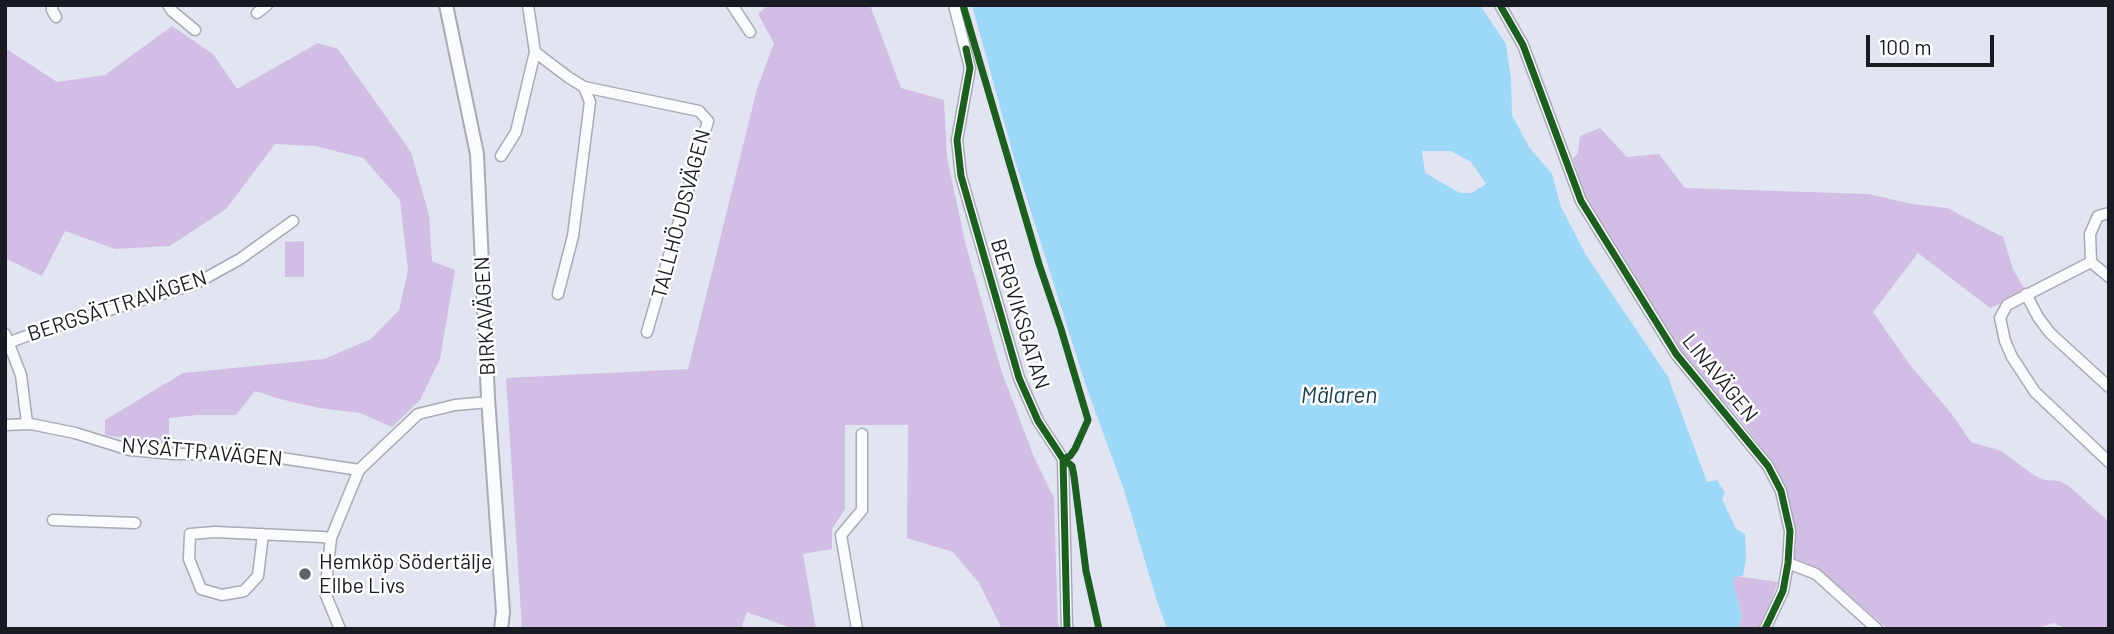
<!DOCTYPE html>
<html>
<head>
<meta charset="utf-8">
<style>
	body { margin:0 }
	#map { position:relative; width:2114px; height:634px; overflow:hidden; background:#e1e4f1; font-family:Barlow,sans-serif }
	canvas { display:block }
	.frame { position:absolute; inset:0; border:7px solid #191b23; pointer-events:none }
	.scale { position:absolute; left:1866px; top:35px; width:128px; height:32px; box-sizing:border-box; border:4px solid #191b23; border-top:0; padding-left:9px; font-size:21px; line-height:24px; white-space:nowrap; color:#191b23; -webkit-text-stroke:5px #fff; paint-order:stroke }
</style>
</head>
<body>
<div id="map">
<canvas width="2114" height="634"></canvas>
<div class="frame"></div>
<div class="scale">100 m</div>
</div>
<script>
const context = document.querySelector('canvas').getContext('2d');
context.lineJoin = 'round';
function fillPath(path, color) { context.fillStyle = color; context.fill(path, 'evenodd'); }
const poly = rows => new Path2D(rows.map(r => 'M' + r).join(''));
function strokePath(path, color, width, dash) { context.strokeStyle = color; context.lineWidth = width; context.lineCap = dash ? 'butt' : 'round'; context.setLineDash(dash || []); context.stroke(path); }
function label(font, color, halo, rows, align = 'center') {
  context.font = font + ' Barlow,sans-serif'; context.lineWidth = 5; context.setLineDash([]); context.textBaseline = 'middle'; context.strokeStyle = halo; context.fillStyle = color; for (const [text, x, y, turn = 0] of rows) {
    context.save(); context.translate(x, y); context.rotate((+turn || 0) * Math.PI / 180); context.textAlign = isNaN(turn) ? turn : align; if (halo) context.strokeText(text, 0, 0); context.fillText(text, 0, 0); context.restore();
  }
}
fillPath(poly([
	[768,5,870,5,901,88,944,100,947,157,965,242,1001,370,1034,457,1054,498,1058,629,1002,629,979,583,953,552,907,538,908,425,845,425,845,509,832,529,832,549,803,554,816,629,794,629,747,612,741,629,522,629,506,378,688,369,757,89,774,43,758,14],
	[172,26,213,54,237,89,318,43,338,49,411,152,429,215,432,261,455,270,440,359,420,400,392,427,360,413,319,408,280,399,255,391,236,415,197,415,169,418,169,444,105,435,105,420,183,373,324,359,371,339,399,310,408,270,400,200,363,158,315,146,275,144,226,209,170,246,115,249,65,231,42,276,5,258,5,48,57,82,105,75],
	[1600,128,1627,157,1659,154,1685,188,1869,194,1912,204,1947,208,2003,237,2013,269,2024,288,2004,302,1990,308,1918,253,1873,312,1910,365,1951,413,1971,442,2001,451,2035,476,2045,480,2060,481,2070,487,2109,522,2109,629,2067,629,2054,623,2034,629,1888,629,1817,568,1793,558,1795,527,1787,489,1773,462,1733,411,1689,364,1586,201,1573,158,1578,153,1580,136],
	[304,241,304,277,285,277,285,242],
	[1736,576,1778,582,1760,629,1738,629,1742,616,1733,583]
]), '#d2bee5');
fillPath(poly([
	[972,5,1480,5,1506,44,1511,79,1512,115,1529,147,1552,174,1561,207,1586,255,1668,377,1707,482,1717,480,1725,493,1722,499,1736,529,1745,534,1746,559,1743,576,1736,576,1733,583,1742,616,1738,629,1167,629,1156,598,1124,490,1086,386,1014,158],
	[1422,151,1451,151,1471,162,1486,184,1472,193,1460,193,1425,173]
]), '#9dd8f8');
const minor = poly([
	[52,5,52,10,56,17],
	[168,5,172,11,195,30],
	[528,5,535,52,568,77,584,87,699,111,708,121,647,332],
	[732,5,750,32],
	[954,5,970,68,957,140,961,176,1019,378,1038,421,1063,459,1067,629],
	[1500,5,1523,45,1581,201,1676,354,1768,466,1781,491,1790,531,1788,563,1783,591,1765,629],
	[257,13,267,5],
	[501,156,516,132,535,52],
	[2109,213,2098,216,2090,234,2091,262,2007,305,2000,318,2005,341,2012,357,2035,392,2109,462],
	[2091,262,2109,277],
	[558,294,573,236,590,102,584,87],
	[2026,294,2038,317,2050,333,2109,387],
	[5,334,21,375,27,423],
	[5,344,37,332,195,284,240,259,293,221],
	[5,425,31,424,75,433,130,450,174,454,255,454,359,470],
	[53,520,135,523],
	[263,534,258,576,244,591,222,595,201,589,189,559,190,534,215,532,322,537,331,538],
	[1788,563,1816,574,1877,629],
	[340,629,325,593,331,538,359,470,418,414,455,405,489,402],
	[857,629,841,535,862,510,862,434]
]);
const tertiary = poly([
	[446,5,477,154,488,398,503,612,501,629]
]);
strokePath(minor, '#a8aab4', 13);
strokePath(tertiary, '#a8aab4', 16);
strokePath(minor, '#fafbfd', 10);
strokePath(tertiary, '#fafbfd', 12);
strokePath(poly([
	[963,5,1039,264,1061,329,1088,420,1075,449,1070,456,1063,459,1072,466,1074,476,1086,571,1099,629],
	[1500,5,1523,45,1581,201,1676,354,1768,466,1781,491,1790,531,1788,563,1783,591,1765,629],
	[966,49,970,68,957,140,961,176,1019,378,1038,421,1063,459,1067,629]
]), '#1b5e20', 7);
for (const [x, y, r, color] of [
	[305,574,7,"#5f616b"]
]) { const dot = new Path2D(); dot.arc(x, y, r, 0, 2 * Math.PI); context.fillStyle = color; context.fill(dot); strokePath(dot, '#fff', 2.5); }
label('21px', '#191b23', '#fff', [
	["TALLHÖJDSVÄGEN",681,214,-75],
	["BERGSÄTTRAVÄGEN",117,306,-18],
	["BERGVIKSGATAN",1020,314,73],
	["BIRKAVÄGEN",485,316,-93],
	["LINAVÄGEN",1720,378,51],
	["NYSÄTTRAVÄGEN",202,452,5]
]);
label('21px', '#191b23', '#fff', [
	["Hemköp Södertälje",319,562],
	["Ellbe Livs",319,586]
], 'left');
label('italic 23px', '#163b4c', '#fff', [
	["Mälaren",1339,395]
]);
</script>
</body>
</html>
